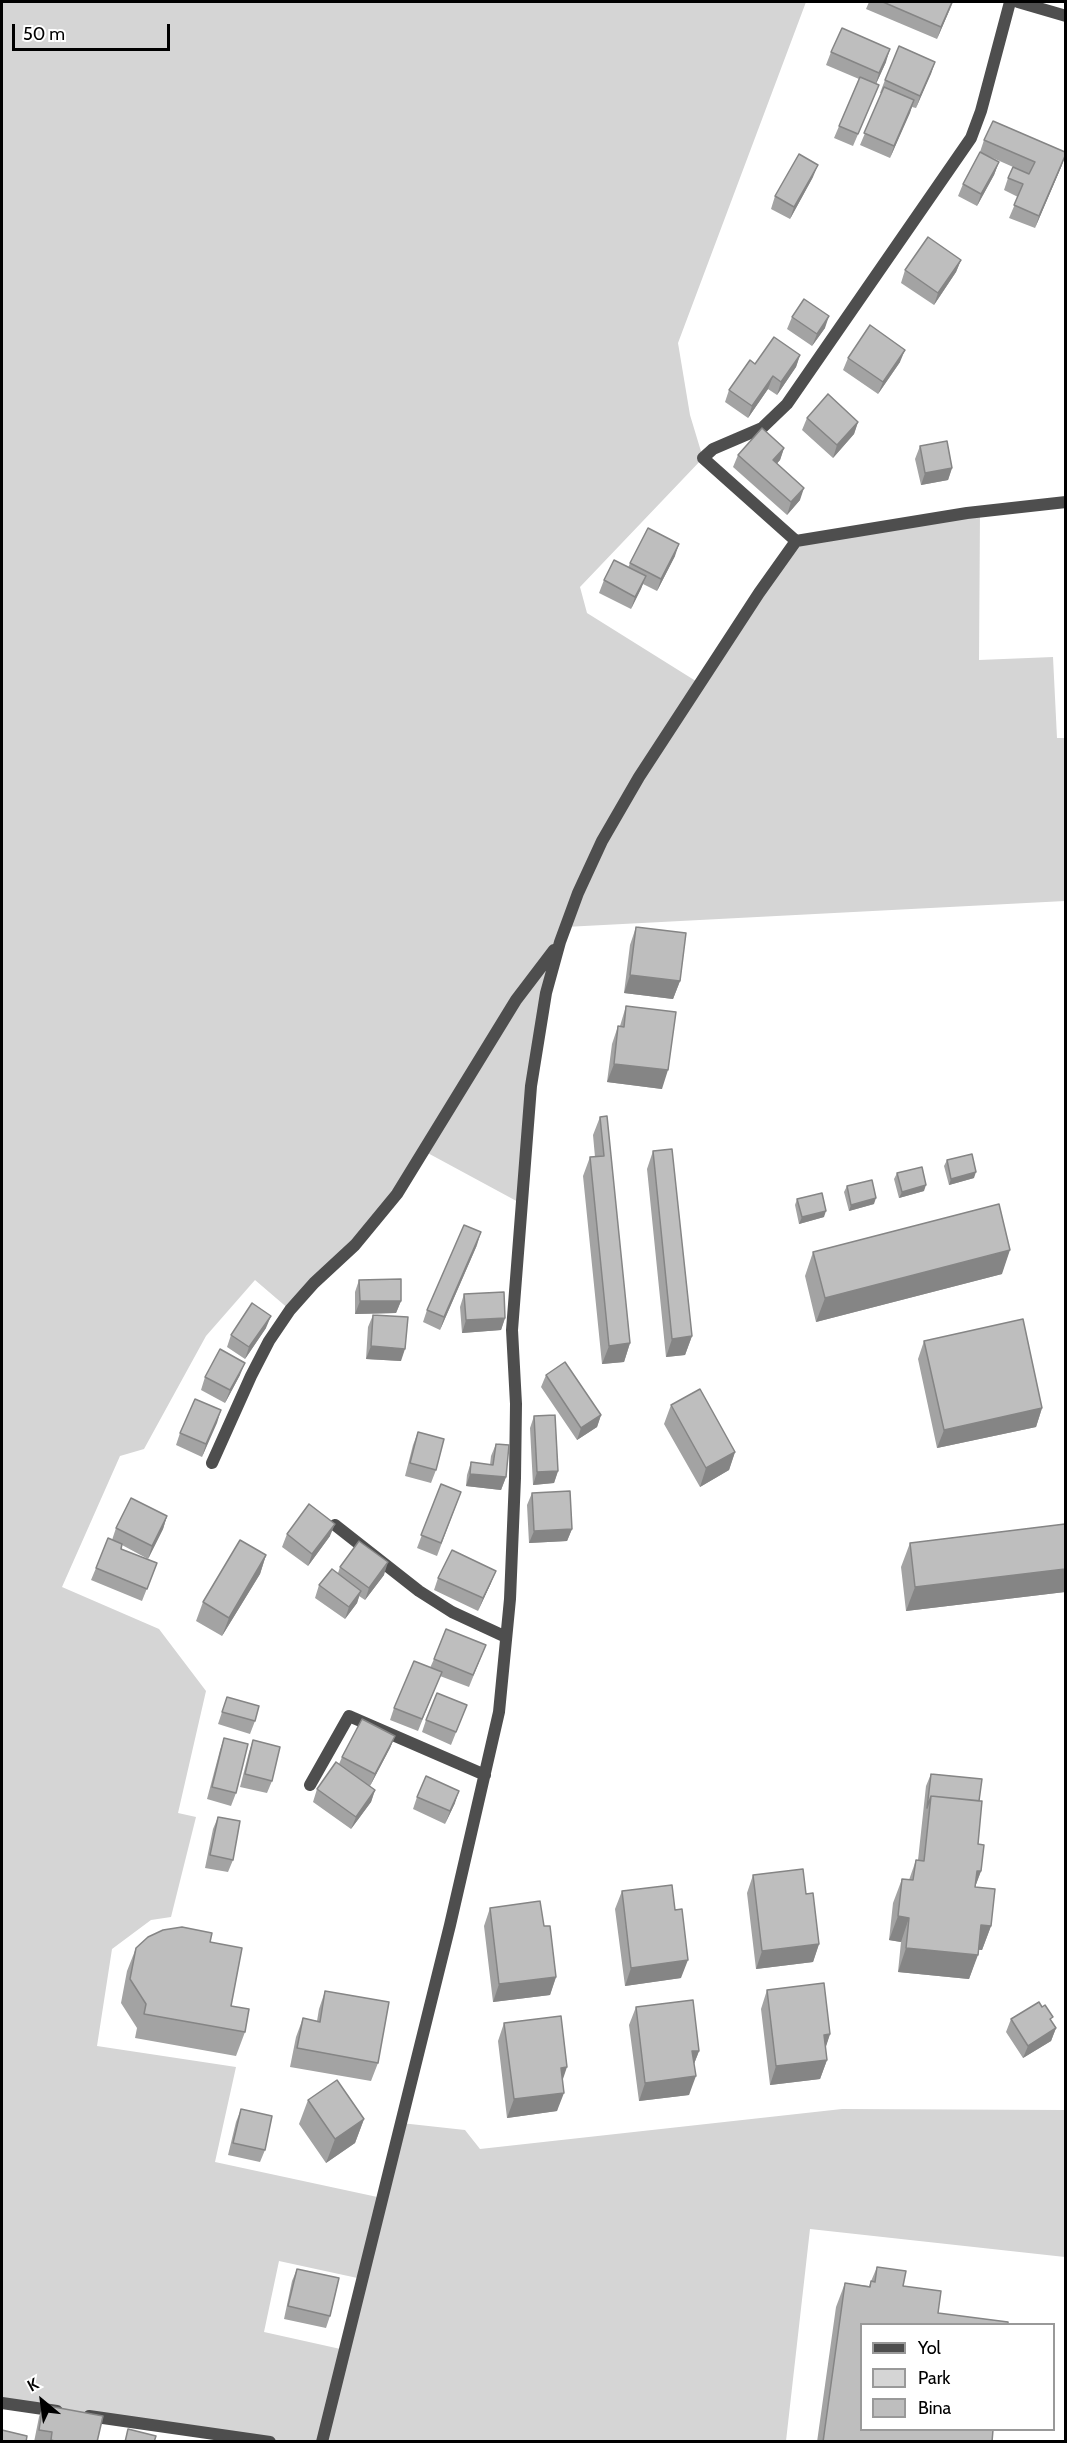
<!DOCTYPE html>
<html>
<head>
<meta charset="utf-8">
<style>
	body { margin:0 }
	#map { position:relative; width:1067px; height:2443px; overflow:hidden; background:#fff; font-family:Cabin,sans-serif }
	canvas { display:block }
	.frame { position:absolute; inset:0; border:3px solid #000; pointer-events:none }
	.legend { position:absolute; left:860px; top:2323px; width:195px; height:108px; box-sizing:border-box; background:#fff; border:2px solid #999; margin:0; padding:8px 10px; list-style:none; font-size:18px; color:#000 }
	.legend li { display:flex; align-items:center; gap:12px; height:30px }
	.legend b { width:30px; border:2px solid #999 }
	.north { position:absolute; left:12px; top:2371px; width:60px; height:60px; -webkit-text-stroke:4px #fff; paint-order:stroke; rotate:331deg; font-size:16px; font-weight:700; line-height:24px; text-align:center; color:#000 }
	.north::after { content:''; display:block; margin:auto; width:21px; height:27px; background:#000; clip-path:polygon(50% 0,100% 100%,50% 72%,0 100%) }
	.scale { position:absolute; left:12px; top:24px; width:158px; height:27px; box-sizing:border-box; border:3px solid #000; border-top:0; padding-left:8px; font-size:18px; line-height:21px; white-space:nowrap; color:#000; -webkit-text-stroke:4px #fff; paint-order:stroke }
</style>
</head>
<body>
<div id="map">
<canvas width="1067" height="2443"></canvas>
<div class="frame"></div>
<ul class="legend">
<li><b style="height:8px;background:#4e4e4e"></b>Yol</li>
<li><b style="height:16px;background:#d5d5d5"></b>Park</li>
<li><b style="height:16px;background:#bebebe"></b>Bina</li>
</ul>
<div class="north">K</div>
<div class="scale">50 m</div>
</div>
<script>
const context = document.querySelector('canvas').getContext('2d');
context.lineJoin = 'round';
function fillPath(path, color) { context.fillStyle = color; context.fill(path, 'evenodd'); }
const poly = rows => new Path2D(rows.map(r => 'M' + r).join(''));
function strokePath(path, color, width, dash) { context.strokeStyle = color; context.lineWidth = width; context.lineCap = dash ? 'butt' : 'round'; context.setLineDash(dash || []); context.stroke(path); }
fillPath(poly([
	[2,2,806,2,678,343,690,415,703,458,580,587,587,613,699,683,796,541,980,512,979,660,1053,657,1057,738,1065,738,1065,901,565,927,546,993,522,1204,424,1151,397,1194,290,1310,255,1280,206,1336,144,1449,120,1456,62,1587,159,1629,206,1691,178,1813,196,1817,171,1917,151,1920,112,1949,97,2046,236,2067,215,2162,382,2198,401,2123,465,2130,480,2149,842,2109,1065,2110,1065,2257,810,2229,786,2441,270,2442,2,2403],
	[279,2261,362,2279,345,2350,264,2332]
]), '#d5d5d5');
strokePath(poly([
	[1018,2,1066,16],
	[796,541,703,458,713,449,762,428,787,404,971,138,981,111,1010,2],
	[212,1463,251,1376,269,1341,290,1310,314,1283,355,1245,397,1194,516,1000,554,950],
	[335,1525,419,1591,452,1612,506,1637],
	[310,1785,349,1716,485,1775],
	[2,2403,57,2411],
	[89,2416,270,2442],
	[322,2442,450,1925,499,1712,510,1599,515,1478,516,1404,512,1330,531,1086,546,993,560,942,578,893,602,841,639,777,759,593,796,541,967,513,1066,502]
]), '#4e4e4e', 12);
fillPath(poly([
	[869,2,953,2,937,39,866,9],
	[831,52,886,62,876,84,874,97,853,146,834,138,859,79,826,65],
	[935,62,916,108,912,107,890,158,860,145,882,93,880,93,885,80],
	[984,140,1062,165,1035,228,1009,218,1018,197,1004,190,1008,178,1029,174,986,155,999,162,994,175,977,206,958,196,963,184,980,152],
	[813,177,790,219,771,209,775,196],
	[961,260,956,272,934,305,901,283,905,270],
	[792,317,825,328,812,346,787,329],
	[800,355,796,367,777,395,768,389,748,418,725,402,729,390,755,364],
	[848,358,900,362,878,394,843,370],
	[807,418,858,422,854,434,833,458,802,430],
	[920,446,952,468,948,480,921,485,915,459],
	[784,448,780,460,777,463,800,500,787,515,733,467,738,455],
	[675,556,657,591,643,584,631,609,599,593,604,580,628,568,630,563],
	[636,927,680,981,673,999,624,993,630,945],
	[626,1006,662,1089,607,1082,612,1044,618,1026,620,1026],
	[600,1117,630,1343,624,1362,602,1364,583,1176,590,1157,595,1157,593,1135],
	[653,1151,692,1336,685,1355,666,1357,647,1169],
	[947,1160,974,1178,949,1185,944,1166],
	[897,1173,924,1191,899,1198,894,1179],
	[847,1186,874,1204,849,1211,844,1192],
	[797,1199,824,1217,799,1224,795,1205],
	[477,1245,440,1330,423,1322,427,1310],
	[813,1252,1002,1274,816,1322,805,1276],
	[359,1280,401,1301,396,1313,355,1314,355,1292],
	[464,1294,505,1318,501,1330,462,1333,460,1307],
	[373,1315,401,1361,366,1359,368,1327],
	[266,1328,245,1359,227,1347,231,1335],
	[924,1341,1042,1408,1036,1427,937,1448,918,1359],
	[240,1375,225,1403,201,1390,205,1377],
	[546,1375,601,1415,597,1427,577,1440,541,1387],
	[671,1405,735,1452,729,1470,700,1487,664,1424],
	[221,1410,202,1457,176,1445,180,1433],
	[534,1416,558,1471,554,1483,533,1485,530,1428],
	[418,1432,436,1470,431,1483,405,1476,413,1445],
	[496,1444,506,1477,501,1490,466,1486,467,1475,471,1462,490,1465,491,1456],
	[441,1484,461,1492,437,1556,417,1548],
	[532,1493,572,1529,567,1541,529,1543,527,1505],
	[167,1516,163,1529,148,1559,122,1545,121,1549,157,1563,142,1601,91,1580,96,1568,112,1540,116,1528],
	[1065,1524,1065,1592,906,1611,901,1567,910,1543],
	[287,1534,330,1536,308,1566,282,1547],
	[266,1555,260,1574,222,1636,196,1621,203,1602],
	[340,1567,384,1575,365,1600,359,1596,357,1603,345,1619,315,1598,319,1585,338,1573],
	[438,1578,491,1583,478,1611,434,1590],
	[486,1645,469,1687,440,1676,418,1731,390,1720,394,1708,430,1668,434,1659],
	[227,1697,255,1721,250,1734,218,1724],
	[467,1705,451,1745,422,1732,426,1720],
	[395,1736,390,1748,370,1786,375,1790,371,1802,351,1829,313,1802,317,1789,339,1764,342,1757],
	[224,1738,236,1793,231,1806,207,1799,220,1750],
	[253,1740,272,1781,267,1793,240,1787,249,1752],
	[931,1774,979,1801,978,1844,981,1871,975,1887,991,1926,982,1950,979,1950,969,1979,898,1972,901,1942,889,1940,893,1903,902,1879,909,1880,916,1860,918,1860,926,1786],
	[417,1797,455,1803,445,1824,413,1809],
	[218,1817,233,1860,228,1872,205,1868,213,1829],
	[753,1875,806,1894,819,1944,813,1962,756,1969,747,1893],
	[622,1891,681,1978,625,1986,615,1909],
	[490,1908,544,1926,556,1977,550,1995,493,2002,484,1926],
	[210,1942,231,2006,245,2032,236,2056,135,2038,137,2028,121,2003,127,1971,136,1948],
	[767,1990,830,2034,825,2048,827,2060,820,2079,770,2085,761,2009],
	[325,1991,378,2063,371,2081,290,2067,296,2037,303,2018,317,2021,319,2009],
	[636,2007,699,2051,694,2064,689,2095,639,2101,629,2025],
	[1011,2019,1051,2021,1056,2028,1051,2041,1023,2058,1006,2032],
	[504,2023,562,2081,557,2111,507,2118,498,2041],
	[308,2100,364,2119,355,2143,326,2163,299,2124],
	[241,2109,265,2150,260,2162,228,2155,236,2122],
	[877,2267,938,2313,992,2442,817,2442,836,2307,845,2283,869,2286],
	[297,2269,330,2316,326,2328,284,2319,292,2281],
	[43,2405,97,2442,34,2442,39,2417]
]), '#a3a3a3');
fillPath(poly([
	[953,2,937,39,941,27],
	[890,49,886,62,875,86,879,73],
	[935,62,931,74,916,108,920,96],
	[914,100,910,113,890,158,894,146],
	[1065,156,1062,165,1035,228,1039,216],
	[999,162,994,175,977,206,981,194],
	[818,165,813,177,790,219,794,207],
	[961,260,956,272,934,305,938,293],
	[829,316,825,328,812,346,817,334],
	[905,350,900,362,878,394,883,382],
	[800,355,796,367,777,395,781,382],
	[773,376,768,389,748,418,752,406],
	[858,422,854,434,833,458,837,445],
	[784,448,780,460,769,473,773,460],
	[952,468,948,480,921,485,925,473],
	[804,488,800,500,787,515,791,502],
	[679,544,675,556,657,591,661,579],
	[646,576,641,589,631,609,635,597],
	[630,975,680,981,673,999,624,993],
	[614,1064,668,1070,662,1089,607,1082],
	[976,1172,974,1178,949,1185,951,1179],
	[926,1185,924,1191,899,1198,902,1192],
	[876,1198,874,1204,849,1211,851,1205],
	[826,1211,824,1217,799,1224,802,1217],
	[481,1232,477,1245,440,1330,444,1317],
	[1010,1250,1002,1274,816,1322,825,1298],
	[360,1301,401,1301,396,1313,355,1314],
	[271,1316,266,1328,245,1359,249,1347],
	[505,1318,501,1330,462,1333,466,1320],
	[692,1336,685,1355,666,1357,672,1339],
	[630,1343,624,1362,602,1364,609,1346],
	[371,1346,405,1349,401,1361,366,1359],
	[245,1363,240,1375,225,1403,230,1390],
	[1042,1408,1036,1427,937,1448,944,1430],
	[221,1410,217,1423,202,1457,206,1444],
	[601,1415,597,1427,577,1440,581,1428],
	[735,1452,729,1470,700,1487,706,1468],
	[558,1471,554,1483,533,1485,537,1472],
	[470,1474,506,1477,501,1490,466,1486],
	[167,1516,163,1529,148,1559,152,1546],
	[335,1524,330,1536,308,1566,312,1554],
	[572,1529,567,1541,529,1543,534,1531],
	[266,1555,260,1574,222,1636,229,1618],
	[388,1562,384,1575,365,1600,369,1588],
	[1065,1569,1065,1592,906,1611,915,1587],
	[496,1571,491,1583,478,1611,483,1598],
	[361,1591,357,1603,345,1619,349,1607],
	[395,1736,390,1748,370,1786,375,1774],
	[375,1790,371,1802,351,1829,356,1817],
	[459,1791,455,1803,445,1824,450,1811],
	[977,1871,981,1871,972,1895],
	[898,1916,909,1918,901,1942,889,1940],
	[981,1925,991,1926,982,1950,973,1949],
	[819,1944,813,1962,756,1969,762,1951],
	[906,1948,978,1955,969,1979,898,1972],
	[688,1960,681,1978,625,1986,631,1968],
	[556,1977,550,1995,493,2002,499,1984],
	[1056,2028,1051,2041,1023,2058,1028,2046],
	[830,2034,824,2053,824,2035],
	[692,2051,699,2051,692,2069],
	[827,2060,820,2079,770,2085,776,2066],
	[567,2067,561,2085,561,2068],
	[696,2076,689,2095,639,2101,645,2083],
	[564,2093,557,2111,507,2118,514,2099],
	[364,2119,355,2143,326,2163,335,2139]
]), '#858585');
const building = poly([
	[883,2,952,2,941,27,883,2],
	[842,28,890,49,879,73,831,52,842,28],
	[899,46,935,62,920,96,885,80,899,46],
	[860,77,879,85,858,134,839,126,860,77],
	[884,87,914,100,894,146,864,133,884,87],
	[993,121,1065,152,1065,156,1039,216,1014,205,1023,184,1008,178,1013,167,1029,174,1035,162,984,140,993,121],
	[980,152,999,162,981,194,963,184,980,152],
	[799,154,818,165,794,207,775,196,799,154],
	[928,237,961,260,938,293,905,270,928,237],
	[804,299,829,316,817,334,792,317,804,299],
	[870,325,905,350,883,382,848,358,870,325],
	[774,337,800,355,781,382,773,376,752,406,729,390,750,360,755,364,774,337],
	[828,394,858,422,837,445,807,418,828,394],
	[762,428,784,448,773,460,804,488,791,502,738,455,762,428],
	[947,441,952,468,925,473,920,446,947,441],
	[648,528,679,544,661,579,630,563,648,528],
	[614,560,646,576,635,597,604,580,614,560],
	[636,927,686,933,680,981,630,975,636,927],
	[626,1006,676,1012,668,1070,614,1064,618,1026,624,1027,626,1006],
	[607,1116,630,1343,609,1346,590,1157,604,1156,600,1117,607,1116],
	[672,1149,692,1336,672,1339,653,1151,672,1149],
	[972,1154,976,1172,951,1179,947,1160,972,1154],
	[922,1167,926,1185,902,1192,897,1173,922,1167],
	[872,1180,876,1198,851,1205,847,1186,872,1180],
	[822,1193,826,1211,802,1217,797,1199,822,1193],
	[999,1204,1010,1250,825,1298,813,1252,999,1204],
	[464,1225,481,1232,444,1317,427,1310,464,1225],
	[401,1279,401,1301,360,1301,359,1280,401,1279],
	[504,1292,505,1318,466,1320,464,1294,504,1292],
	[252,1303,271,1316,249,1347,231,1335,252,1303],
	[373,1315,408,1317,405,1349,371,1346,373,1315],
	[1023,1319,1042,1408,944,1430,924,1341,1023,1319],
	[220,1349,245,1363,230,1390,205,1377,220,1349],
	[565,1362,601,1415,581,1428,546,1375,565,1362],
	[700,1389,735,1452,706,1468,671,1405,700,1389],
	[195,1399,221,1410,206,1444,180,1433,195,1399],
	[555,1415,558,1471,537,1472,534,1416,555,1415],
	[418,1432,444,1439,436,1470,410,1463,418,1432],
	[496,1444,509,1445,506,1477,470,1474,471,1462,493,1465,496,1444],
	[441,1484,461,1492,441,1543,421,1535,441,1484],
	[570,1491,572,1529,534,1531,532,1493,570,1491],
	[131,1498,167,1516,152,1546,116,1528,131,1498],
	[309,1504,335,1524,312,1554,287,1534,309,1504],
	[1065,1524,1065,1569,915,1587,910,1543,1065,1524],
	[108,1538,122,1544,121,1549,157,1563,147,1589,96,1568,108,1538],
	[240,1540,266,1555,229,1618,203,1602,240,1540],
	[359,1541,388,1562,369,1588,340,1567,359,1541],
	[452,1550,496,1571,483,1598,438,1578,452,1550],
	[332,1569,361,1591,349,1607,319,1585,332,1569],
	[446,1629,486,1645,473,1675,434,1659,446,1629],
	[414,1661,442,1672,422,1719,394,1708,414,1661],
	[437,1693,467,1705,456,1732,426,1720,437,1693],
	[227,1697,259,1706,255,1721,222,1712,227,1697],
	[362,1719,395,1736,375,1774,342,1757,362,1719],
	[224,1738,248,1744,236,1793,212,1787,224,1738],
	[253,1740,280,1747,272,1781,245,1774,253,1740],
	[336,1762,375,1790,356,1817,317,1789,336,1762],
	[931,1774,982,1779,979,1801,931,1796,927,1808,931,1774],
	[426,1776,459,1791,450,1811,417,1797,426,1776],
	[931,1796,982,1801,978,1844,984,1845,981,1871,977,1871,975,1887,995,1889,991,1926,981,1925,978,1955,906,1948,909,1918,898,1916,902,1879,913,1880,916,1860,924,1861,931,1796],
	[218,1817,240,1821,233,1860,210,1855,218,1817],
	[803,1869,806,1894,813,1893,819,1944,762,1951,753,1875,803,1869],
	[672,1885,675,1910,682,1909,688,1960,631,1968,622,1891,672,1885],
	[540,1901,544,1926,550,1926,556,1977,499,1984,490,1908,540,1901],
	[182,1927,212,1933,210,1942,242,1948,231,2006,249,2009,245,2032,144,2014,146,2004,130,1979,136,1948,148,1937,163,1930,182,1927],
	[824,1983,830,2034,824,2035,827,2060,776,2066,767,1990,824,1983],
	[325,1991,389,2002,378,2063,297,2048,303,2018,320,2022,325,1991],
	[693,2000,699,2051,692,2051,696,2076,645,2083,636,2007,693,2000],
	[1039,2002,1042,2007,1045,2005,1053,2017,1050,2019,1056,2028,1028,2046,1011,2019,1039,2002],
	[561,2016,567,2067,561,2068,564,2093,514,2099,504,2023,561,2016],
	[337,2080,364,2119,335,2139,308,2100,337,2080],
	[241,2109,272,2116,265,2150,233,2143,241,2109],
	[877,2267,906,2271,903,2286,941,2291,938,2313,1008,2322,1008,2325,861,2325,861,2430,993,2430,992,2442,823,2442,845,2283,870,2287,871,2281,875,2282,877,2267],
	[297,2269,339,2278,330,2316,288,2306,297,2269],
	[43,2405,103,2416,97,2442,58,2442,51,2440,52,2432,39,2430,43,2405],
	[128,2429,156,2436,154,2442,125,2442,128,2429],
	[2,2430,27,2436,26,2442,2,2442,2,2430]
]);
fillPath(building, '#bebebe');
strokePath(building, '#858585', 1.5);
</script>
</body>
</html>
